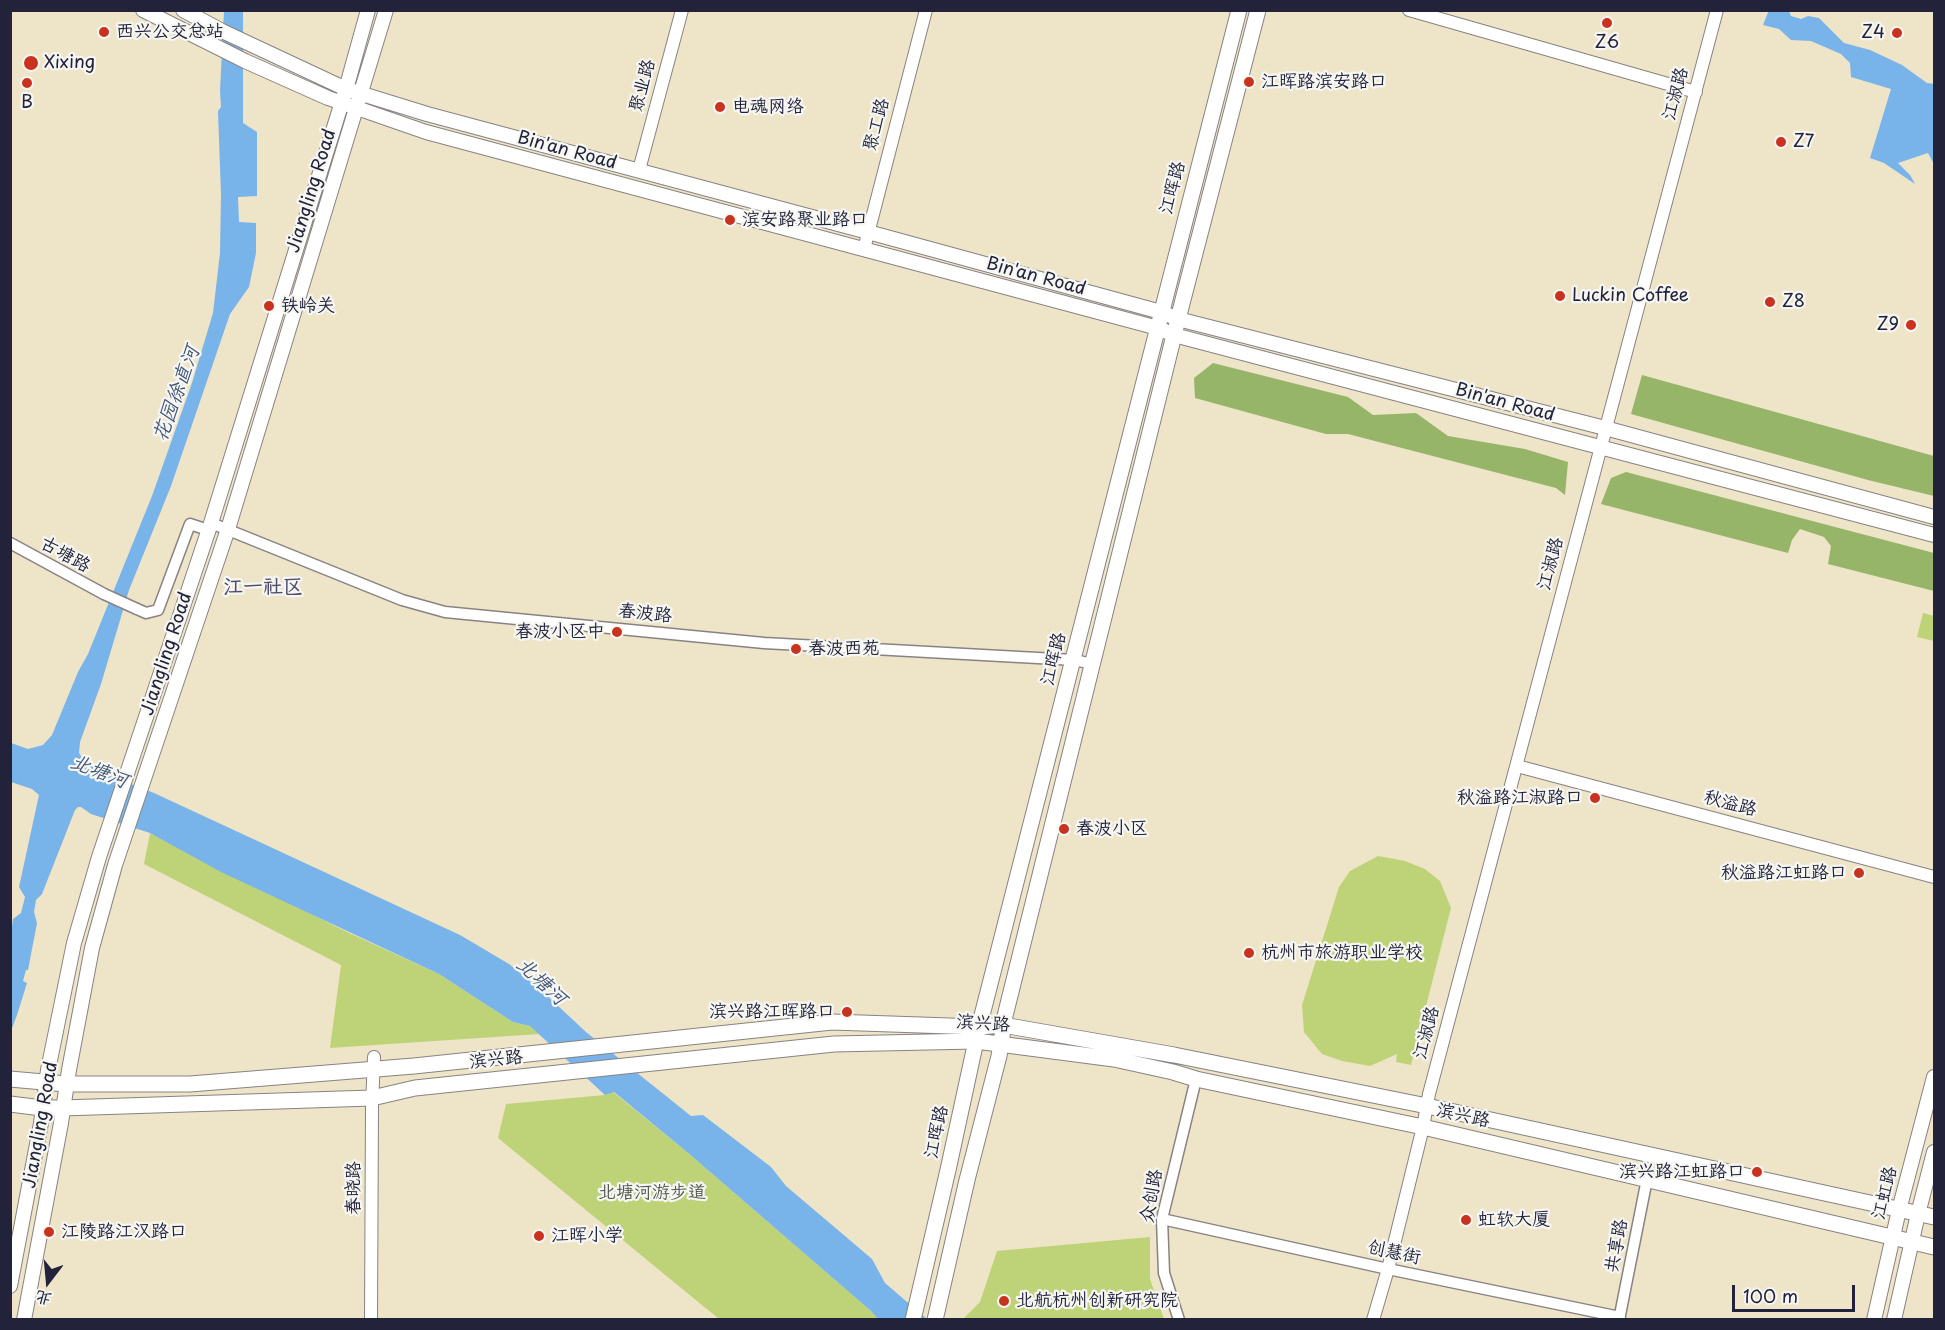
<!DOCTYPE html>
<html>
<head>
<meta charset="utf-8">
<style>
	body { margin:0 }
	#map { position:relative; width:1945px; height:1330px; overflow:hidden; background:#eee4c8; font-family:"Playpen Sans","LXGW WenKai TC",sans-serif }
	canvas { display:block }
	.frame { position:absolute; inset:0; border:12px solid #22223b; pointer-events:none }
	.north { position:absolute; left:18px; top:1252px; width:60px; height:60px; -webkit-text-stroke:4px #f6f6f2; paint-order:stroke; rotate:196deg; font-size:16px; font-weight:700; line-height:24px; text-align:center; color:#22223b }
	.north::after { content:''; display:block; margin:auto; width:21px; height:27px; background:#22223b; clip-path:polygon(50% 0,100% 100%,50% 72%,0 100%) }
	.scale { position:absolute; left:1732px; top:1285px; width:123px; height:27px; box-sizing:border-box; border:3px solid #22223b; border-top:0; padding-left:8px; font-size:18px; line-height:21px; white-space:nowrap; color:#22223b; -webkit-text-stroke:4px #f6f6f2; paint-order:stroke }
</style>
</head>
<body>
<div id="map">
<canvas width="1945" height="1330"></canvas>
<div class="frame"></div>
<div class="north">北</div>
<div class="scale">100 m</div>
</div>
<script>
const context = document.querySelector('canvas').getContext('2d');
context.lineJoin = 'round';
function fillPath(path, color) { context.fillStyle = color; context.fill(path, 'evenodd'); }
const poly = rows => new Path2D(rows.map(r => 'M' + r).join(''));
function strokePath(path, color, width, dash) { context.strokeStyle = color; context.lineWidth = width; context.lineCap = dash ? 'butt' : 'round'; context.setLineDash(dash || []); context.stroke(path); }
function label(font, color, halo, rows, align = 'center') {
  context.font = font + ' "Playpen Sans","LXGW WenKai TC",sans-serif'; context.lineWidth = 4.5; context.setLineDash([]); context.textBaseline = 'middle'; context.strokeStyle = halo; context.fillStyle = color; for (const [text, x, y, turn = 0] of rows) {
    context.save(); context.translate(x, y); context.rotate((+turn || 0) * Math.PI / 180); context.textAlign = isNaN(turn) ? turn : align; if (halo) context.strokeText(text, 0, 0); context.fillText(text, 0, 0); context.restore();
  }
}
fillPath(poly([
	[1923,613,1934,616,1934,641,1917,637],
	[150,833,347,932,439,974,513,1022,530,1026,540,1034,330,1048,341,965,144,864],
	[1378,856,1405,861,1425,869,1440,881,1451,908,1411,1065,1396,1062,1397,1054,1370,1066,1342,1061,1322,1054,1304,1032,1302,1005,1339,887,1350,871],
	[613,1092,687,1152,871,1311,878,1319,719,1319,498,1138,506,1104,605,1095],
	[1150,1237,1150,1279,1164,1319,963,1319,980,1302,997,1251]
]), '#bed377');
fillPath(poly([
	[1213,363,1348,397,1373,415,1416,413,1448,436,1525,449,1568,462,1565,495,1556,488,1348,434,1326,434,1195,398,1194,378],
	[1642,375,1934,456,1934,496,1868,480,1631,414],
	[1626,472,1934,553,1934,591,1828,564,1831,546,1824,537,1800,529,1792,540,1788,553,1601,504,1611,478]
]), '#96b568');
fillPath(poly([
	[1769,10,1789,11,1791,16,1801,19,1808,16,1819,18,1844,43,1870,50,1902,65,1927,83,1934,84,1934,164,1928,153,1898,163,1910,175,1915,184,1884,163,1870,158,1891,89,1851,77,1850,63,1841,54,1811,41,1791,40,1779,29,1763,25],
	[224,11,243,11,243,123,257,132,257,196,238,197,239,222,256,223,256,253,249,287,230,314,171,486,129,590,101,684,80,742,79,753,85,762,105,774,154,793,460,935,509,964,541,990,586,1032,691,1116,703,1115,771,1167,786,1186,872,1259,885,1283,927,1319,878,1319,871,1311,687,1152,614,1092,605,1095,530,1026,513,1022,439,974,221,872,150,833,91,814,81,807,78,807,75,810,42,894,36,900,34,912,37,923,28,970,26,970,23,981,27,983,17,1015,11,1031,11,935,13,919,21,913,25,897,19,887,39,795,32,789,11,782,11,743,28,749,43,745,52,735,78,672,88,654,152,496,192,383,213,313,220,253,221,195,218,111,221,107,220,91]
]), '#78b3ea');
const minor = poly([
	[211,523,402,600,445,612,764,643,1074,660,1093,664],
	[10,543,104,594],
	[137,609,146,613,158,610,190,524,208,530],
	[1162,1219,1388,1269,1620,1317],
	[1179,1320,1164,1273,1162,1219,1196,1079],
	[1619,1320,1647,1179]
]);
const tertiary = poly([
	[1409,10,1696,92],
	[639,170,682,10],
	[864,249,926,10],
	[1517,766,1934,877],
	[371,1320,372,1106,374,1057],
	[1373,1320,1388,1269,1423,1127,1429,1094,1717,10]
]);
const secondary = poly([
	[143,10,245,61,328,98,426,132,1158,328,1174,335,1934,535],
	[183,10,222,31,346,89,427,114,868,232,1161,312,1178,319,1605,428,1934,517],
	[10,1286,41,1123,48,1070,74,943,99,857,211,523,346,89,368,10],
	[24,1320,61,1123,69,1070,92,948,115,865,228,529,386,10],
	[1874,1320,1899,1210,1934,1077],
	[1894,1320,1918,1214,1934,1152]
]);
const primary = poly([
	[10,1079,66,1084,190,1084,414,1066,832,1022,979,1027,1003,1025,1174,1055,1427,1106,1934,1217],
	[10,1104,42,1108,62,1108,372,1098,415,1088,834,1044,976,1041,1114,1059,1173,1072,1196,1079,1423,1127,1934,1247],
	[913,1320,948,1170,979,1027,1239,10],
	[935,1320,967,1180,999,1056,1005,1016,1178,319,1258,10]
]);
strokePath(minor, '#888382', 13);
strokePath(tertiary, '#888382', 14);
strokePath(secondary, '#888382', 16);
strokePath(primary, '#888382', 17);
strokePath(minor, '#fff', 10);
strokePath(tertiary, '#fff', 12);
strokePath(secondary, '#fff', 14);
strokePath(primary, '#fff', 15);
const minorBridge = poly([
	[104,594,137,609]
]);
strokePath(minorBridge, '#888382', 13, []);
strokePath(minorBridge, '#fff', 10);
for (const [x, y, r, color] of [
	[1607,23,6,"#c8321e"],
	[104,32,6,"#c8321e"],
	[1897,33,6,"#c8321e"],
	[31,63,8,"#c8321e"],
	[1249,82,6,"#c8321e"],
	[27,83,6,"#c8321e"],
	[720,107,6,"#c8321e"],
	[1781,142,6,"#c8321e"],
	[730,220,6,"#c8321e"],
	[1560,296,6,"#c8321e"],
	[1770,302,6,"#c8321e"],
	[269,306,6,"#c8321e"],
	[1911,325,6,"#c8321e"],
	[617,632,6,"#c8321e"],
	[796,649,6,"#c8321e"],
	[1595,798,6,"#c8321e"],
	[1064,829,6,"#c8321e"],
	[1859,873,6,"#c8321e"],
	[1249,953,6,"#c8321e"],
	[847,1012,6,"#c8321e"],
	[1757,1172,6,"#c8321e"],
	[1466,1220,6,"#c8321e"],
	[49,1232,6,"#c8321e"],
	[539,1236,6,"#c8321e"],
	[1004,1301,6,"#c8321e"]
]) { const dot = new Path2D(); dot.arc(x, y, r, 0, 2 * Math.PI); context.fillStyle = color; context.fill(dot); strokePath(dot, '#f6f6f2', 2); }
label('18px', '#22223b', '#f6f6f2', [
	["西兴公交总站",116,32],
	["Z4",1885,33,"right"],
	["Z6",1607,43,"center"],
	["Xixing",44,63],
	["江晖路滨安路口",1261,82],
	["B",27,103,"center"],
	["电魂网络",732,107],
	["Z7",1793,142],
	["滨安路聚业路口",742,220],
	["Luckin Coffee",1572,296],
	["Z8",1782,302],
	["铁岭关",281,306],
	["Z9",1899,325,"right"],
	["春波小区中",605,632,"right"],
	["春波西苑",808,649],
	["秋溢路江淑路口",1583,798,"right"],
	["春波小区",1076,829],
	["秋溢路江虹路口",1847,873,"right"],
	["杭州市旅游职业学校",1261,953],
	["滨兴路江晖路口",835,1012,"right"],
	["滨兴路江虹路口",1745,1172,"right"],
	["虹软大厦",1478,1220],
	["江陵路江汉路口",61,1232],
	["江晖小学",551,1236],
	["北航杭州创新研究院",1016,1301]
], 'left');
label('18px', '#22223b', '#f6f6f2', [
	["聚业路",643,86,-75],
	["江淑路",1676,94,-75],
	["聚工路",877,125,-75],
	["Bin'an Road",567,151,15],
	["江晖路",1173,188,-75],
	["Jiangling Road",312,191,-73],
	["Bin'an Road",1036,277,15],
	["Bin'an Road",1505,403,15],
	["古塘路",65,555,29],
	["江淑路",1551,564,-75],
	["春波路",645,614,6],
	["Jiangling Road",167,654,-72],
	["江晖路",1054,659,-76],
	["秋溢路",1730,804,15],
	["滨兴路",983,1024,4],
	["江淑路",1427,1033,-75],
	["滨兴路",496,1060,-6],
	["滨兴路",1463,1116,13],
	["Jiangling Road",41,1125,-80],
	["江晖路",937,1132,-78],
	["春晓路",354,1188,-90],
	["江虹路",1885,1193,-76],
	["众创路",1152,1196,-80],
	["共享路",1617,1246,-79],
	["创慧街",1394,1253,12]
]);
label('18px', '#51574d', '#f6f6f2', [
	["北塘河游步道",652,1193]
]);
label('italic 20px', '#405578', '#f6f6f2', [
	["花园徐直河",177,394,-70],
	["北塘河",99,772,21],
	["北塘河",541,982,43]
]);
label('bold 20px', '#514e6d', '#f6f6f2', [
	["江一社区",263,587]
]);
</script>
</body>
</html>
